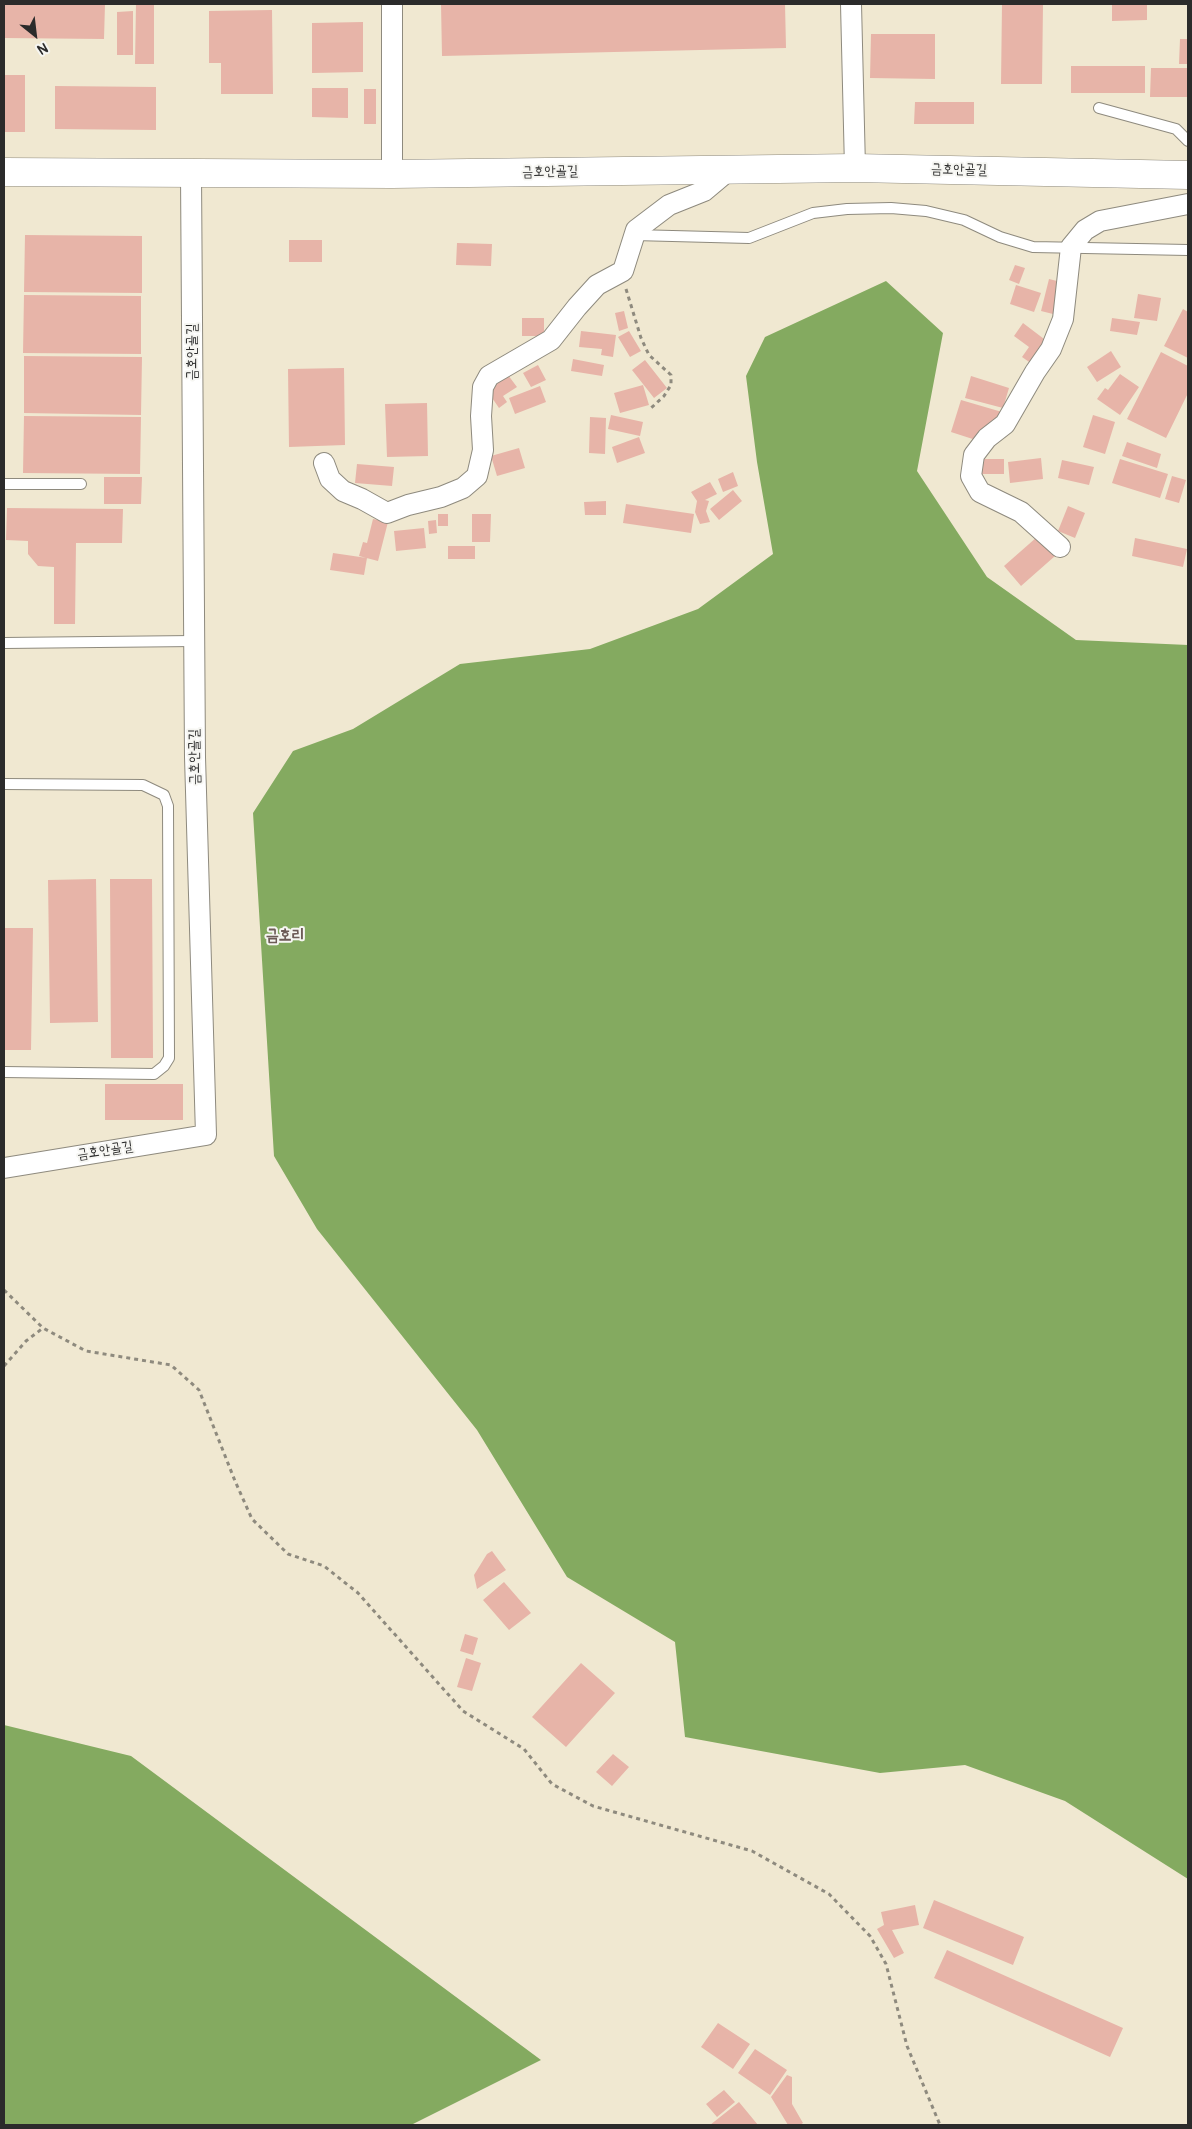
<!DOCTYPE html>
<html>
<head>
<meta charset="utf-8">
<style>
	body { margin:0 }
	#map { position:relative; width:1192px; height:2129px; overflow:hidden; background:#f0e8d1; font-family:Pangolin,sans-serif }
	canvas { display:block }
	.frame { position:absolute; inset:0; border:5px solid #2b2b2b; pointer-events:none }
	.north { position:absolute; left:10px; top:10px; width:50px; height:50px; -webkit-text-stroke:4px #f6f6f2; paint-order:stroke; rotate:151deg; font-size:14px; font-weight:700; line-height:20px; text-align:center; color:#2b2b2b }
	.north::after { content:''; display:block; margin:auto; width:18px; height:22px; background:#2b2b2b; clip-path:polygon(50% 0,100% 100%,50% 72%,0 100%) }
</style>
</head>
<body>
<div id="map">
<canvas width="1192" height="2129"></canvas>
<div class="frame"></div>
<div class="north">N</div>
</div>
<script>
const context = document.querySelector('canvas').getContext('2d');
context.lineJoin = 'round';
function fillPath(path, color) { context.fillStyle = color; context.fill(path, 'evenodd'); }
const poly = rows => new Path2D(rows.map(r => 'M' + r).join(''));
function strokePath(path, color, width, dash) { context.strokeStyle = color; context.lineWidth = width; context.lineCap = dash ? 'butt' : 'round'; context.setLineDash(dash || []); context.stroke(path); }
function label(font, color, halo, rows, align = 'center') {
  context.font = font + ' Pangolin,"Poor Story",sans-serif'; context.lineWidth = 4; context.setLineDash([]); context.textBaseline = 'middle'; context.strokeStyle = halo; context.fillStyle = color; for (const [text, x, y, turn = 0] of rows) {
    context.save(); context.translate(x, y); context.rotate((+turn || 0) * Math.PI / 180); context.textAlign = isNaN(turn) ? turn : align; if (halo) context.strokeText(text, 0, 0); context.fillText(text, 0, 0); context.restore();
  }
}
fillPath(poly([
	[886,281,943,333,917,471,987,577,1076,640,1188,645,1188,1879,1065,1801,965,1765,880,1773,685,1737,675,1642,567,1577,477,1430,317,1229,274,1156,253,813,293,751,353,729,460,664,590,649,698,609,773,554,757,462,746,376,765,337],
	[4,1725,131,1756,541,2060,411,2125,4,2125]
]), '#84aa60');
fillPath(poly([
	[4,4,105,4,104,39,4,38],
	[136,4,154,4,154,64,135,64],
	[441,4,785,4,786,48,442,56],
	[1002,4,1043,4,1042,84,1001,84],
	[1112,4,1147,4,1147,20,1112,21],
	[272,10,273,94,221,94,221,63,209,63,209,11],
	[133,11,133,55,117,55,117,12],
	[363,22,363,72,312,73,312,23],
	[871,34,935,34,935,79,870,78],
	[1180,39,1188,39,1188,64,1179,64],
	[1071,66,1145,66,1145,93,1071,93],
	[1151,68,1188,68,1188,97,1150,97],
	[4,75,25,75,25,132,4,132],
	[55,86,156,87,156,130,55,129],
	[312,88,348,88,348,118,312,117],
	[364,89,376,89,376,124,364,124],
	[915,102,974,102,974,124,914,124],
	[25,235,142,236,142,293,24,292],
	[289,240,322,240,322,262,289,262],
	[457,243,492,244,491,266,456,265],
	[1015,265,1025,268,1019,284,1009,280],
	[1049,279,1065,283,1057,315,1041,311],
	[1016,285,1041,293,1034,312,1010,304],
	[1138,294,1161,298,1157,321,1134,318],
	[24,295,141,296,141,354,23,353],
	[1183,309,1188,312,1188,358,1164,346],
	[624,311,628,328,619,331,615,313],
	[522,318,544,318,544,336,522,336],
	[1112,318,1140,322,1137,335,1110,331],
	[1023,323,1048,342,1032,364,1022,357,1029,347,1014,336],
	[581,331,616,335,613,357,601,355,602,349,579,347],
	[629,331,641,351,630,357,618,337],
	[1111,351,1121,367,1097,382,1087,367],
	[1161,352,1188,366,1188,393,1166,438,1127,419],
	[24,356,142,357,141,415,24,413],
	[573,359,604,365,602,376,571,371],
	[645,360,667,388,654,398,632,370],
	[538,365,546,380,531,387,523,373],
	[344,368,345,445,289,447,288,369],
	[1120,374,1139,387,1120,415,1097,399,1105,388,1108,390],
	[508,375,517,387,503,396,507,402,499,408,486,389],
	[971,376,1009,388,1003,408,965,398],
	[643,385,649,405,620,413,614,393],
	[540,386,546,402,515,414,509,398],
	[961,400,1002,412,982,442,951,432],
	[427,403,428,456,387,457,385,404],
	[611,415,643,422,640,436,608,429],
	[1093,415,1115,422,1105,454,1083,447],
	[24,416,141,417,140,474,23,473],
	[590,417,606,418,605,454,589,453],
	[639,437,645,453,617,463,612,447],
	[1127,442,1161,454,1157,468,1122,456],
	[519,448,525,468,497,476,491,456],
	[1041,458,1043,479,1010,483,1008,462],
	[979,459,1004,459,1004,474,979,474],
	[1120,459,1168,474,1160,498,1112,483],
	[1062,460,1094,467,1089,485,1058,478],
	[357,464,394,467,392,486,355,483],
	[733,472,738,486,723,492,718,479],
	[1172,476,1186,480,1179,503,1165,499],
	[104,477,142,477,141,504,104,504],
	[710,482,717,494,705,500,709,501,706,511,710,522,700,524,695,512,697,501,691,492],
	[733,490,742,501,719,520,710,509],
	[606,501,606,515,585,515,584,502],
	[626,504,694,514,691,533,623,523],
	[1068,506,1085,513,1075,538,1058,531],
	[7,508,123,509,122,543,76,543,75,624,54,624,54,567,38,566,28,554,28,541,6,540],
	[438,514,448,514,448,526,438,526],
	[472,514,491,514,490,542,472,542],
	[373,519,388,522,378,561,359,556,363,542,367,543],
	[436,520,437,533,429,534,428,521],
	[424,528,426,548,396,551,394,531],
	[1037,537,1055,556,1021,586,1004,566],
	[1135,538,1187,549,1183,567,1132,556],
	[448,546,475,546,475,559,448,559],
	[333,553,367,558,364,575,330,570],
	[96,879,98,1022,50,1023,48,880],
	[110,879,152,879,153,1058,111,1058],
	[4,928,33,928,31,1050,4,1050],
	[105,1084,183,1084,183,1120,105,1120],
	[492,1551,506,1570,477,1589,474,1575,487,1554],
	[504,1582,531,1613,509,1630,483,1600],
	[465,1634,478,1638,473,1655,460,1651],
	[466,1658,481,1663,472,1691,457,1687],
	[581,1663,615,1693,566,1747,532,1717],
	[613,1754,629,1767,612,1786,596,1772],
	[934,1900,1024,1937,1013,1965,923,1928],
	[915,1905,919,1925,892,1930,904,1953,894,1958,877,1929,884,1925,881,1912],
	[947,1950,1123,2028,1110,2057,934,1978],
	[718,2023,750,2044,733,2069,701,2047],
	[755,2049,787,2070,770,2095,738,2073],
	[787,2075,792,2077,792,2104,803,2123,800,2125,788,2125,771,2097],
	[724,2090,735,2102,717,2117,706,2104],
	[739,2102,758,2125,710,2125]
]), '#e7b4a8');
const lane = poly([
	[1099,108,1176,129,1188,141],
	[634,235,749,238,813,213,847,209,891,208,926,211,964,220,1000,237,1033,247,1188,250],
	[4,484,81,484],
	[4,643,194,641],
	[4,784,143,785,164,795,168,806,169,1058,164,1066,154,1074,4,1072]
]);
const street = poly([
	[851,4,855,168],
	[392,174,392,4],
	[324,463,330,479,343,491,362,499,387,513,408,505,441,497,463,488,477,476,483,450,481,416,483,387,489,376,551,340,577,307,597,285,623,271,636,230,669,205,704,191,729,170],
	[1060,547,1021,512,980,492,971,476,974,455,987,438,1005,424,1035,372,1051,349,1063,319,1071,247,1085,230,1100,221,1188,204],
	[4,1168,206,1135,195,757,191,174]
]);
const secondary = poly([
	[4,172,392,174,855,168,1188,175]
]);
strokePath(lane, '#8e8a7e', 12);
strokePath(street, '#8e8a7e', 22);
strokePath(secondary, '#8e8a7e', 29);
strokePath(poly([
	[626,289,641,338,649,355,671,375,671,385,664,396,650,409],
	[4,1290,43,1328,86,1351,171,1365,199,1390,235,1481,252,1519,288,1554,324,1566,358,1593,463,1711,524,1749,552,1784,593,1806,752,1851,829,1894,870,1936,886,1964,907,2046,940,2125],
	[4,1366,26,1341,43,1328]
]), '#8e8a7e', 3, [4, 4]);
strokePath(lane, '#fff', 10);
strokePath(street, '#fff', 20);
strokePath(secondary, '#fff', 28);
label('14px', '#2b2b2b', '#f6f6f2', [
	["금호안골길",959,170,1],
	["금호안골길",550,172,-1],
	["금호안골길",192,352,-90],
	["금호안골길",195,757,-91],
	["금호안골길",105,1151,-9]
]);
label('bold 16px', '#6d5b57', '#f6f6f2', [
	["금호리",285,936]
]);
</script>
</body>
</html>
